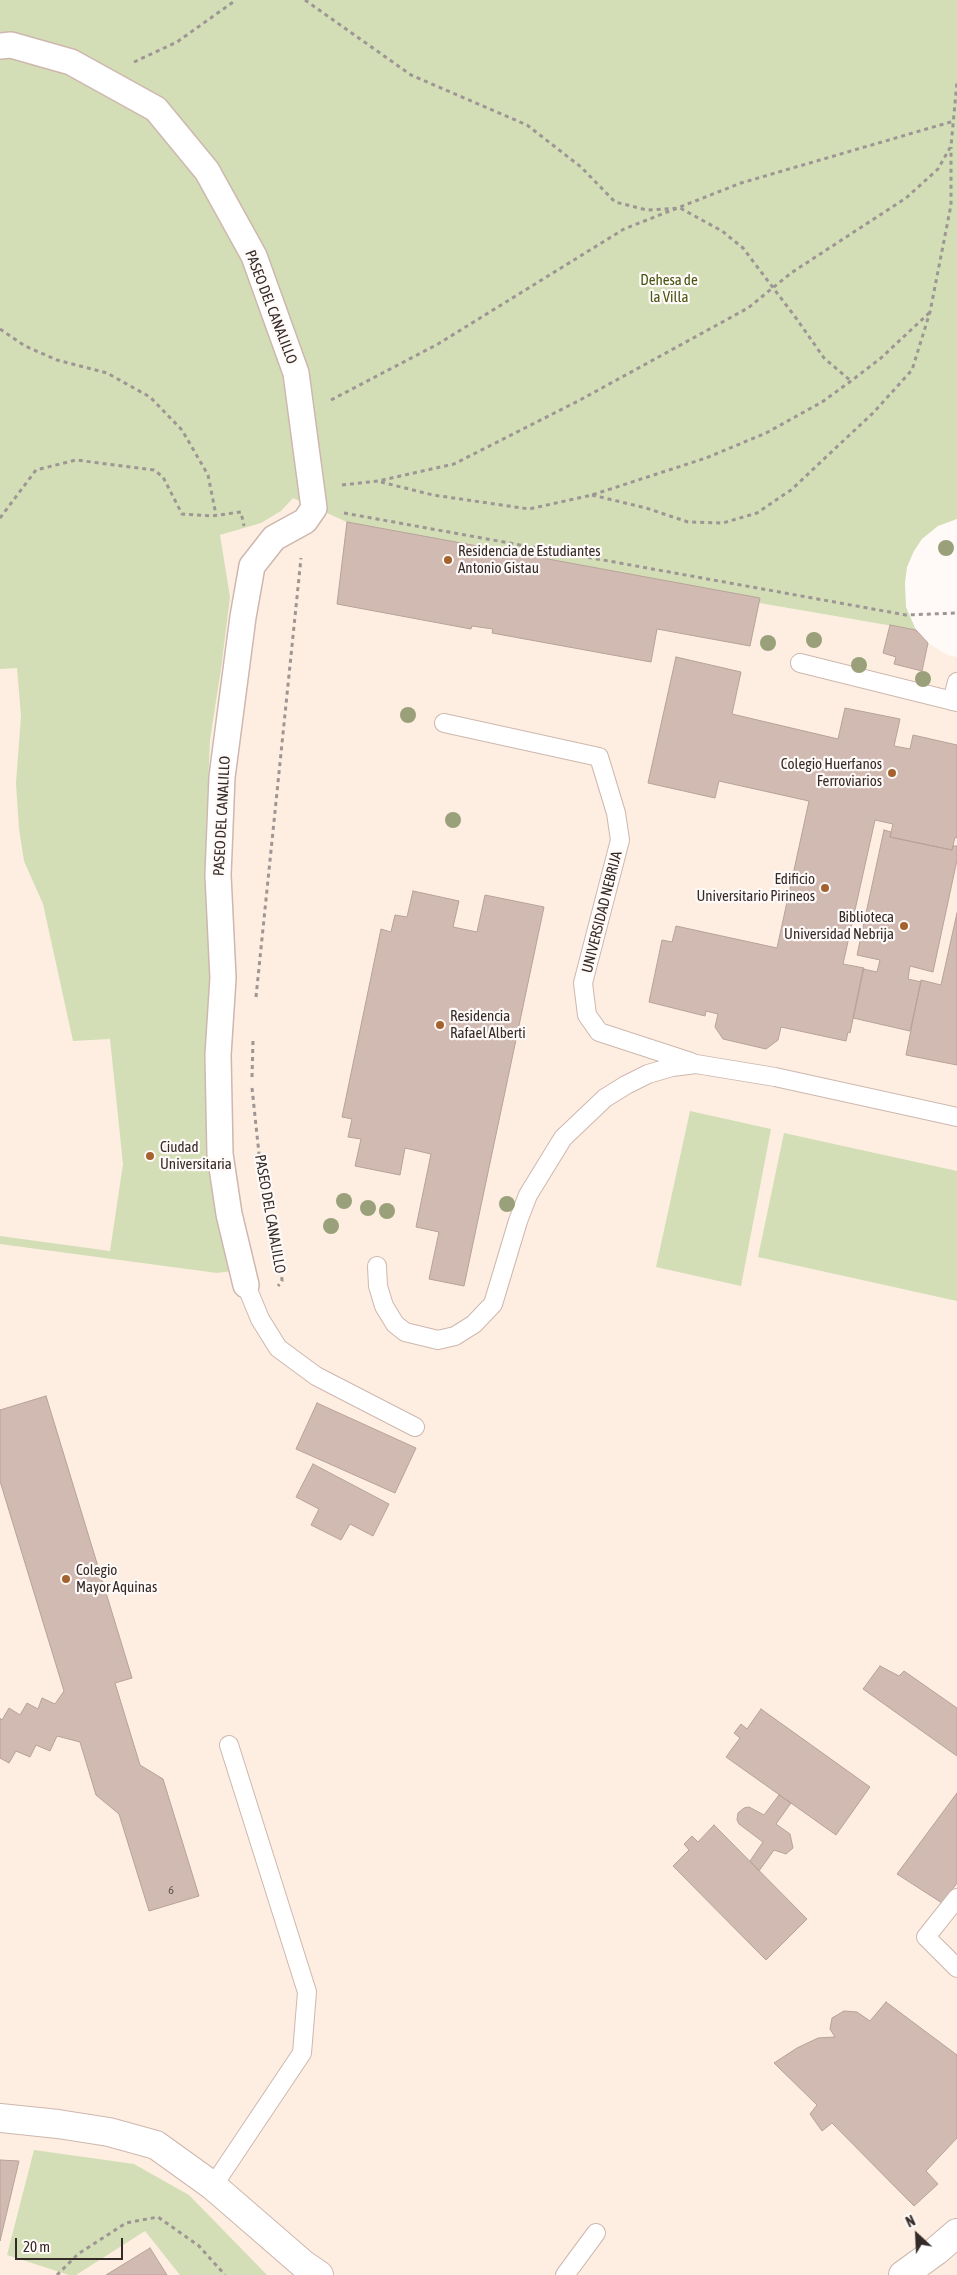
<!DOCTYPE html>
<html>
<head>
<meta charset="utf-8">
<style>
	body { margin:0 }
	#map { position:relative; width:957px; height:2275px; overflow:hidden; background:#fffaf8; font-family:"Asap Condensed",sans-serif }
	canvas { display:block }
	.north { position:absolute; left:892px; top:2210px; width:50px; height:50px; -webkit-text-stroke:4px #fffaf8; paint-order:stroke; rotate:335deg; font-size:14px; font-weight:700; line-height:20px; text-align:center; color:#342b28 }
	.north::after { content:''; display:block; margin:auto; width:18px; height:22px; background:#342b28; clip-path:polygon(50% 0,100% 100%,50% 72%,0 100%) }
	.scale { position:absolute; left:15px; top:2238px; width:108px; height:22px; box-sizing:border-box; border:2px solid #342b28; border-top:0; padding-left:6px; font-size:15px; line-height:18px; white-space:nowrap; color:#342b28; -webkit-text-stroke:4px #fffaf8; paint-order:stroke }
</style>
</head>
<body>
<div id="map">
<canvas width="957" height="2275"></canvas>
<div class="north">N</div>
<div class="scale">20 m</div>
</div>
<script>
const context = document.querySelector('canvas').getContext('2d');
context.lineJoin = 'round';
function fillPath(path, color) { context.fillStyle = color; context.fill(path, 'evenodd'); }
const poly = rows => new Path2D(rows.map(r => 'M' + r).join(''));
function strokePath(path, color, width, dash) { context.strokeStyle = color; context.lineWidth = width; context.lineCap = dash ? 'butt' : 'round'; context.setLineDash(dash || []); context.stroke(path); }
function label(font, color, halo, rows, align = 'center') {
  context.font = font + ' "Asap Condensed",sans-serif'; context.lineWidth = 4.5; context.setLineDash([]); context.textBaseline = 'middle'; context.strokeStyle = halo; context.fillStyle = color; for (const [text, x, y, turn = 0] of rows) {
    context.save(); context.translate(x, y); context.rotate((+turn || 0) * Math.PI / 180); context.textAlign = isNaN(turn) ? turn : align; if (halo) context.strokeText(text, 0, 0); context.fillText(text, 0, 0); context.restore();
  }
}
fillPath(poly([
	[0,67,760,598,759,603,916,630,928,643,947,655,957,657,957,2275,0,2275]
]), '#fdeee1');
fillPath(poly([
	[0,0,957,0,957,519,938,526,922,539,914,551,907,567,905,583,906,607,916,630,759,603,760,598,347,522,293,498,281,511,261,523,220,535,230,597,221,669,210,740,206,831,232,1271,217,1273,0,1244,0,1236,110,1251,123,1164,110,1039,73,1041,43,904,24,861,19,829,16,783,21,716,17,668,0,669],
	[690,1111,771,1129,741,1286,656,1267],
	[784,1133,957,1171,957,1301,758,1257],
	[34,2150,134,2164,189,2195,267,2275,180,2275,145,2231,76,2275,69,2275,7,2255]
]), '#d3deb6');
const building = poly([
	[347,522,760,598,750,646,657,629,651,662,492,633,493,629,472,626,471,629,337,604,347,522],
	[890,625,916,630,928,643,922,671,894,664,896,657,883,653,890,625],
	[676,657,741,672,732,714,838,739,845,708,900,719,894,746,910,749,913,735,957,745,957,838,955,837,952,850,890,837,893,824,875,820,843,964,864,968,850,1033,848,1032,846,1041,781,1027,778,1040,766,1049,723,1039,715,1027,718,1014,706,1011,705,1016,649,1002,662,940,672,942,676,926,777,948,809,801,719,781,715,798,648,783,676,657],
	[884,830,891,832,890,837,952,850,953,846,957,846,957,860,933,972,910,966,908,979,921,982,910,1031,853,1018,863,969,877,972,880,960,857,955,884,830],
	[413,891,459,901,453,927,477,932,485,895,544,907,464,1286,429,1279,439,1232,416,1227,431,1154,405,1148,400,1175,355,1166,361,1139,348,1137,352,1119,342,1117,381,929,391,932,395,915,407,917,413,891],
	[957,913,957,1065,906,1055,921,980,941,985,957,913],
	[46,1396,132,1678,115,1683,140,1765,163,1779,199,1896,149,1911,119,1814,96,1795,80,1742,57,1736,50,1751,36,1745,30,1757,16,1751,9,1763,0,1758,0,1718,2,1720,9,1708,20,1715,27,1703,38,1709,42,1698,55,1704,64,1691,0,1481,0,1410,46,1396],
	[317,1403,416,1448,395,1493,296,1449,317,1403],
	[313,1464,389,1504,373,1536,350,1524,341,1540,311,1525,319,1509,296,1497,313,1464],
	[880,1666,899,1676,904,1671,957,1708,957,1756,863,1689,880,1666],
	[761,1709,870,1787,836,1835,726,1757,740,1738,734,1733,741,1724,747,1729,761,1709],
	[957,1793,957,1883,942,1903,897,1874,957,1793],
	[779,1795,791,1803,776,1824,790,1834,793,1848,786,1854,774,1850,759,1871,750,1861,763,1842,739,1824,737,1820,738,1813,744,1808,749,1807,764,1815,779,1795],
	[714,1825,807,1919,766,1960,673,1866,689,1850,684,1844,692,1836,698,1842,714,1825],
	[886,2002,957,2055,957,2138,926,2171,938,2184,914,2206,832,2123,822,2131,810,2114,817,2105,774,2063,797,2048,818,2038,835,2037,830,2029,832,2018,844,2011,857,2012,870,2021,886,2002],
	[0,2160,19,2161,0,2241,0,2160],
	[150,2248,167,2275,106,2275,150,2248]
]);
fillPath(building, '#d1bab2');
strokePath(building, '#b8a299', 1);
const service = poly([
	[800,663,957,702],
	[952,701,957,682],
	[444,723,599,757,616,813,620,840,583,983,587,1015,599,1032,691,1062],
	[377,1266,378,1286,384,1306,395,1324,405,1332,438,1340,455,1336,474,1324,493,1304,518,1221,528,1195,563,1138,605,1098,626,1085,648,1074,672,1067,696,1064,775,1077,957,1117],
	[246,1285,260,1319,278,1348,316,1376,415,1427],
	[957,1898,926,1937,957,1968],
	[213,2186,302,2053,307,1992,229,1745],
	[565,2275,596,2233]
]);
const pedestrian = poly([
	[0,46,11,45,71,62,156,109,207,171,254,256,296,373,314,508,305,521,274,538,252,566,243,617,222,777,218,875,223,978,218,1055,220,1154,229,1214,246,1285]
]);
const minor = poly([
	[0,2118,58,2124,109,2132,156,2145,213,2186,303,2264,319,2275],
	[903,2275,936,2251,957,2233]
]);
strokePath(service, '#ceb7ae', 20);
strokePath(pedestrian, '#ceb7ae', 28);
strokePath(minor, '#ceb7ae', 30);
strokePath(poly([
	[305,0,411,75,527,125,581,167,615,202,647,210,680,208,722,231,743,248,796,318,824,358,851,381],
	[134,62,177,42,236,0],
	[0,329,25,346,57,360,107,373,150,397,182,430,208,475,216,515],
	[331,400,438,344,624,229,741,183,954,121],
	[381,482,433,495,529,509,592,495,706,458,766,433,822,402,851,381,881,358,929,313],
	[342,485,378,481,454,464,580,400,748,308,791,273,906,198,938,169,951,146,957,82],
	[592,495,646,508,688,522,723,523,757,513,791,490,874,412,912,370,930,312,951,205,951,147],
	[344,513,906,615,957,613],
	[0,518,36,470,76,460,154,470,163,477,182,514,211,516,241,512,244,526],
	[256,997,301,558],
	[252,1077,253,1041],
	[252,1088,264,1201,281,1266,282,1281,278,1286],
	[57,2275,78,2254,126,2223,158,2217,199,2246,225,2275]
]), '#9d9694', 3, [4, 4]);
strokePath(service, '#fff', 18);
strokePath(pedestrian, '#fff', 25);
strokePath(minor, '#fff', 28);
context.fillStyle = '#9aa07a';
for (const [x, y] of [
	[946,548],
	[814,640],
	[768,643],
	[859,665],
	[923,679],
	[408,715],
	[453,820],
	[344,1201],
	[507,1204],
	[368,1208],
	[387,1211],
	[331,1226]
]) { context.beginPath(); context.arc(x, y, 8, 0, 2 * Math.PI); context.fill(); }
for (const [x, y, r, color] of [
	[448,560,5,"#a4632e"],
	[892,773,5,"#a4632e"],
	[825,888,5,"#a4632e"],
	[904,926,5,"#a4632e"],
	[440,1025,5,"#a4632e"],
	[150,1156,5,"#a4632e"],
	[66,1579,5,"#a4632e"]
]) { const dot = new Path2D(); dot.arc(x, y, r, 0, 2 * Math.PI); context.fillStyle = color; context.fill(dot); strokePath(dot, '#fffaf8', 2); }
label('12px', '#5b4f4a', null, [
	["6",171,1890]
]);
label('15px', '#485613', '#fffaf8', [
	["Dehesa de",669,280],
	["la Villa",669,297]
]);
label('15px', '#342b28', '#fffaf8', [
	["PASEO DEL CANALILLO",271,307,69],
	["PASEO DEL CANALILLO",222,816,-87],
	["UNIVERSIDAD NEBRIJA",602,912,-76],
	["PASEO DEL CANALILLO",270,1214,80]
]);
label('15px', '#342b28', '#fffaf8', [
	["Residencia de Estudiantes",458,551],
	["Antonio Gistau",458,568],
	["Colegio Huerfanos",882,764,"right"],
	["Ferroviarios",882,781,"right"],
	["Edificio",815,879,"right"],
	["Universitario Pirineos",815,896,"right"],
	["Biblioteca",894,917,"right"],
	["Universidad Nebrija",894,934,"right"],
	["Residencia",450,1016],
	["Rafael Alberti",450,1033],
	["Ciudad",160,1147],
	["Universitaria",160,1164],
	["Colegio",76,1570],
	["Mayor Aquinas",76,1587]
], 'left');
</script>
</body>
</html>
